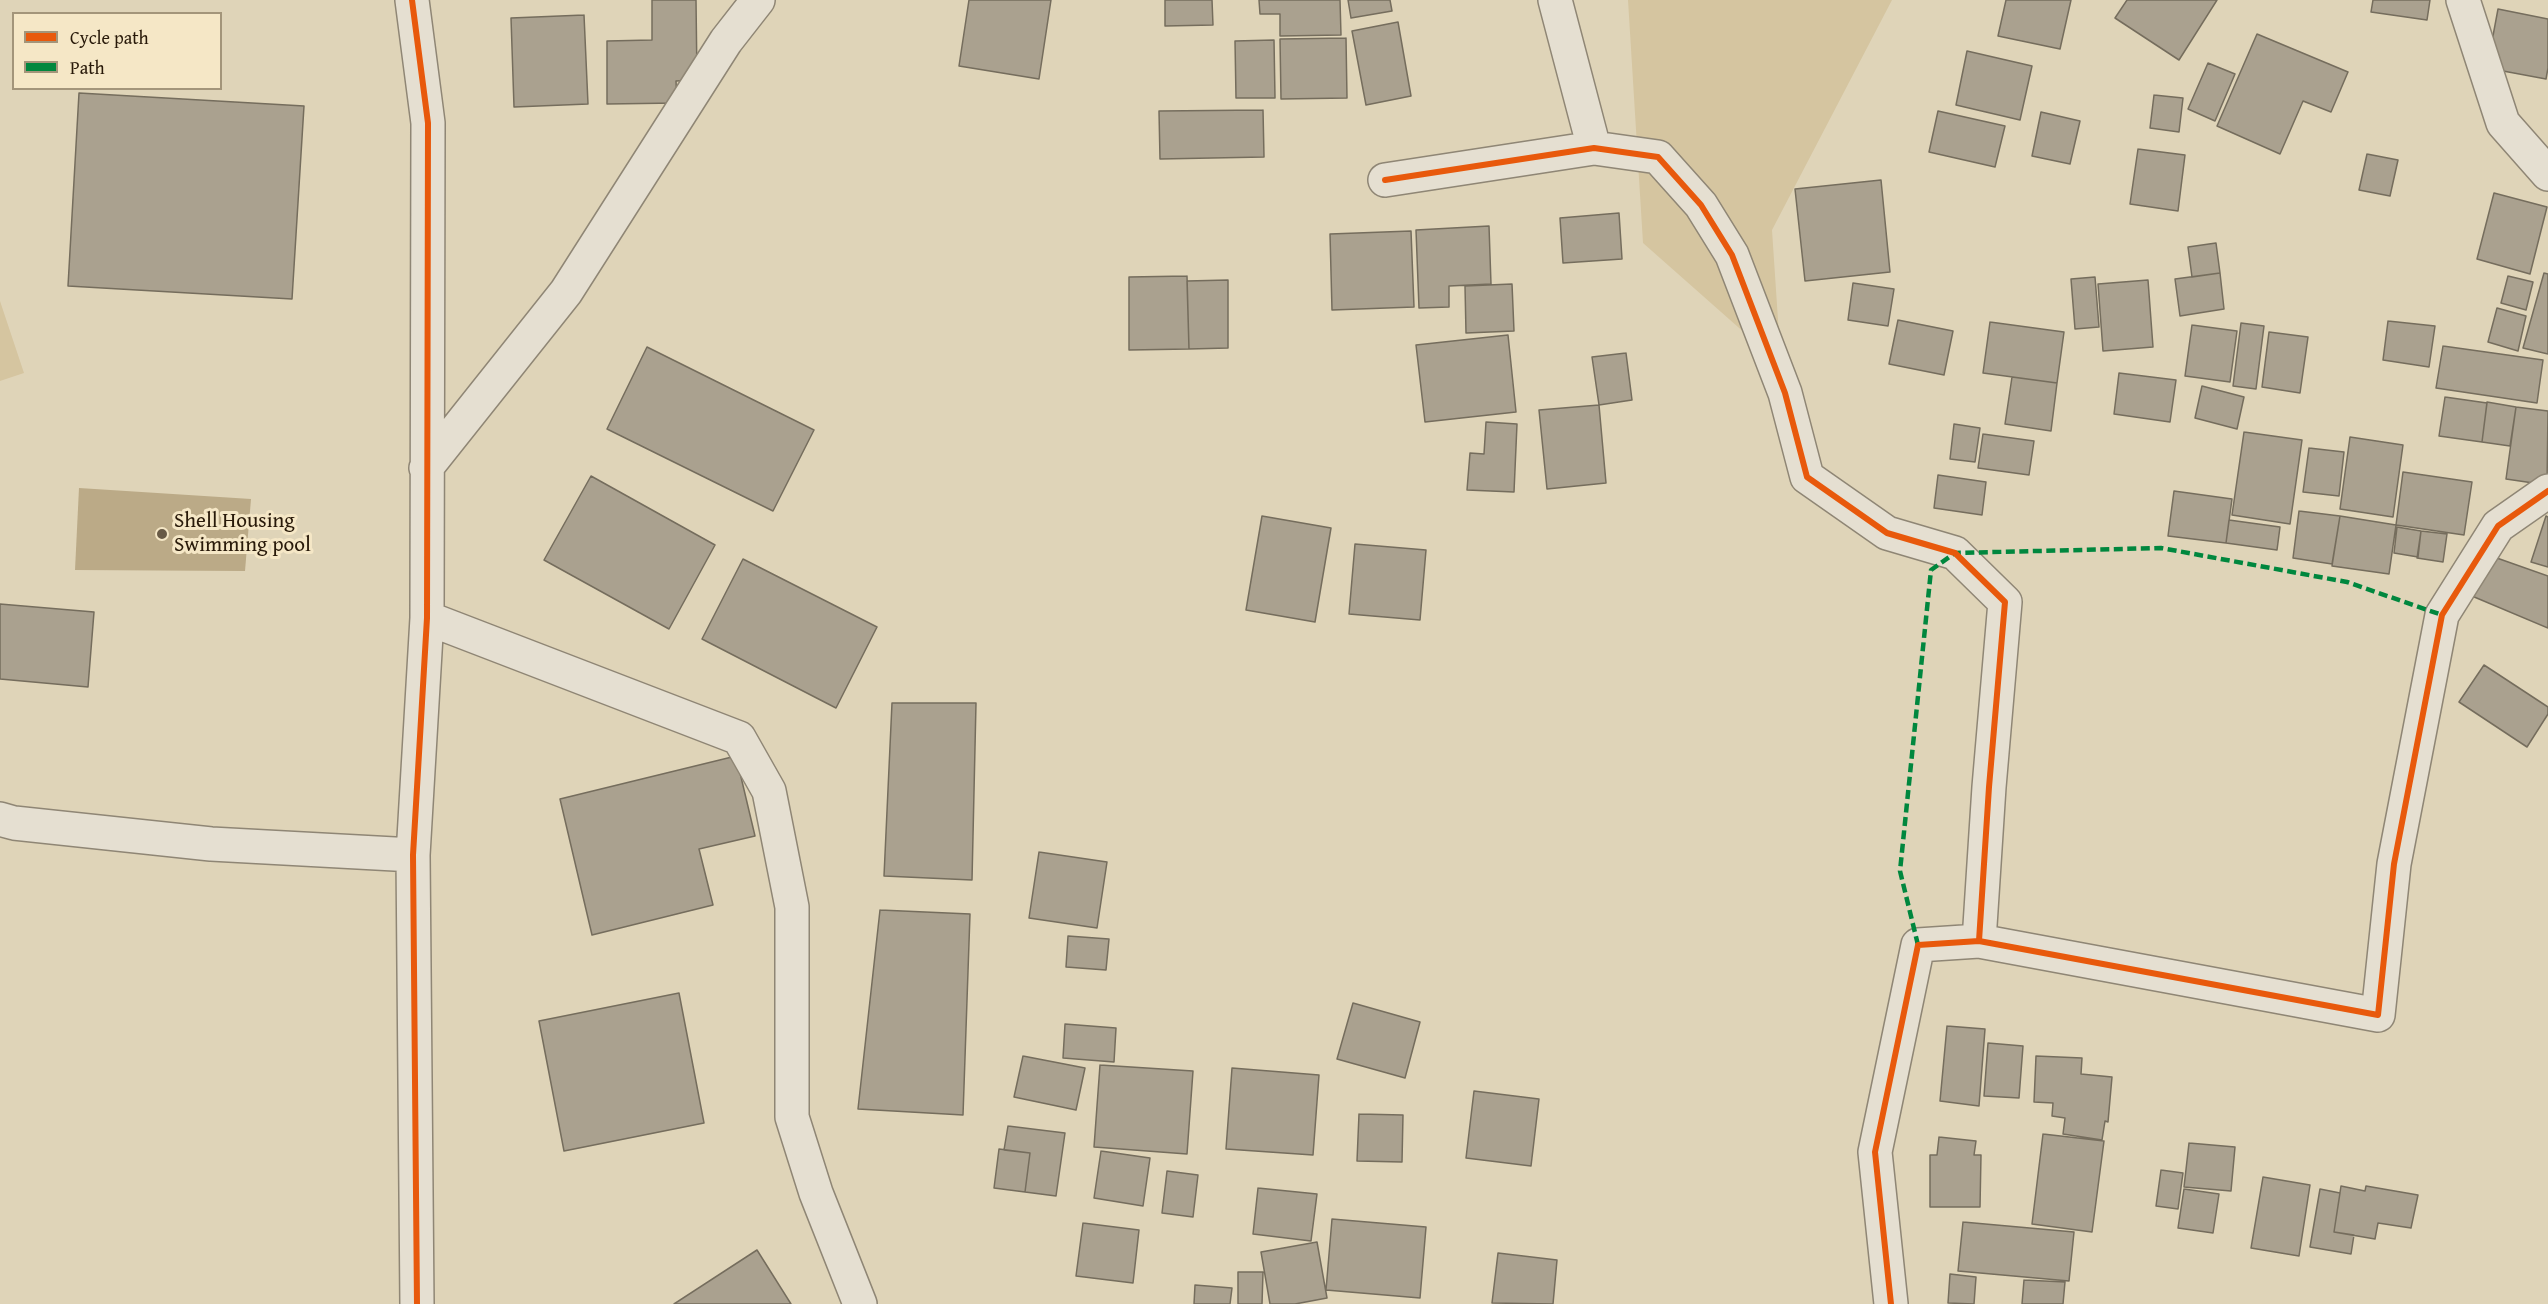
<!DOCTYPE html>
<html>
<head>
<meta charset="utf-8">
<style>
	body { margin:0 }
	#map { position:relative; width:2548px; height:1304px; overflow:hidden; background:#dfd4b8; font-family:"Gentium Book Plus",serif }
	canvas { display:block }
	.legend { position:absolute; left:12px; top:12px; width:210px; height:78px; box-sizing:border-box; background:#f5e7c6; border:2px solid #a3957a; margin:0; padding:8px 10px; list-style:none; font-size:18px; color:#281909 }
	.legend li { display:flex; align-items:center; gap:12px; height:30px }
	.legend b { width:30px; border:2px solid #a3957a }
</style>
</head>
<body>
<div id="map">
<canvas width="2548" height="1304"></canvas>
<ul class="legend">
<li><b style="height:8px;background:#e8590c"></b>Cycle path</li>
<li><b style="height:8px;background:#00873e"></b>Path</li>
</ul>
</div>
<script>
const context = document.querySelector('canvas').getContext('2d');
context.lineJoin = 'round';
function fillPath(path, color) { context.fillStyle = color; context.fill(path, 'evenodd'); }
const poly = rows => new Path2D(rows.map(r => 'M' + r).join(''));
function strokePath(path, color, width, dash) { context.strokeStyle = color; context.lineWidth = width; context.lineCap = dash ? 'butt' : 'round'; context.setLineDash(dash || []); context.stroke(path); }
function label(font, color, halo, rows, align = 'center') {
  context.font = font + ' "Gentium Book Plus",serif'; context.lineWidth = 6; context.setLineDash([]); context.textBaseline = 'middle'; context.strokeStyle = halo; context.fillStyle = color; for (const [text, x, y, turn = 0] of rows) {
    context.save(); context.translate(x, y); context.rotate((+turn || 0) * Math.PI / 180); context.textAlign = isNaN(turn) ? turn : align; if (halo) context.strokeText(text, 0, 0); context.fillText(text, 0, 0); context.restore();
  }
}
fillPath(poly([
	[1628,0,1892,0,1772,230,1781,365,1643,243],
	[0,301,24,373,0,381]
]), '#d5c5a0');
fillPath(poly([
	[79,488,251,499,245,571,75,570]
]), '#bbaa87');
const building = poly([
	[652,0,696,0,697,80,676,81,677,103,607,104,607,41,652,40,652,0],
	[969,0,1051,0,1039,79,959,66,969,0],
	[1165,0,1212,0,1213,25,1165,26,1165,0],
	[1259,0,1340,0,1341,35,1280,36,1280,14,1260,14,1259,0],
	[1348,0,1390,0,1392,11,1351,18,1348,0],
	[2006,0,2071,0,2060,49,1998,36,2006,0],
	[2127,0,2217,0,2179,60,2115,18,2127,0],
	[2373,0,2430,0,2427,20,2371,12,2373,0],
	[2498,9,2548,19,2548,68,2546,79,2487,68,2498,9],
	[584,15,588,104,514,107,511,18,584,15],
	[1398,22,1411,96,1366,105,1352,31,1398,22],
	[2257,34,2348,72,2331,112,2303,101,2280,154,2217,126,2257,34],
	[1346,38,1347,98,1281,99,1280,39,1346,38],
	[1274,40,1275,98,1236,98,1235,41,1274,40],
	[1967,51,2032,66,2020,120,1956,105,1967,51],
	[2208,63,2235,74,2215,121,2188,109,2208,63],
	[79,93,304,106,292,299,68,286,79,93],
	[2154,95,2183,98,2179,132,2150,128,2154,95],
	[1263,110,1264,157,1160,159,1159,111,1263,110],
	[1938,111,2005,126,1995,167,1929,152,1938,111],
	[2041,112,2080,121,2070,164,2032,156,2041,112],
	[2138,149,2185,155,2178,211,2130,204,2138,149],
	[2367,154,2398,160,2390,196,2359,190,2367,154],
	[1881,180,1890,272,1805,281,1795,189,1881,180],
	[2494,193,2547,207,2530,274,2477,259,2494,193],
	[1619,213,1622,259,1563,263,1560,218,1619,213],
	[1489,226,1491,284,1449,286,1449,307,1419,308,1416,230,1489,226],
	[1411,231,1414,307,1332,310,1330,234,1411,231],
	[2216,243,2220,273,2192,277,2188,247,2216,243],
	[2220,273,2224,309,2180,316,2175,279,2220,273],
	[2544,273,2548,274,2548,354,2523,348,2544,273],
	[1187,276,1189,349,1129,350,1129,277,1187,276],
	[2508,276,2533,282,2526,310,2501,303,2508,276],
	[2095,277,2099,327,2075,329,2071,279,2095,277],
	[1228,280,1228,348,1189,349,1187,281,1228,280],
	[2148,280,2153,347,2103,351,2098,284,2148,280],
	[1853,283,1894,289,1888,326,1848,320,1853,283],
	[1512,284,1514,331,1466,333,1465,286,1512,284],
	[2497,308,2526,316,2518,351,2488,342,2497,308],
	[1898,320,1953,331,1944,375,1889,364,1898,320],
	[2388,321,2435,326,2429,367,2383,360,2388,321],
	[1990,322,2064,332,2057,383,1983,373,1990,322],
	[2241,323,2264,326,2256,389,2233,386,2241,323],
	[2192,325,2237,331,2230,382,2185,376,2192,325],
	[2269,332,2308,337,2300,393,2262,387,2269,332],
	[1508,335,1516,412,1425,422,1416,345,1508,335],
	[2443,346,2543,360,2537,403,2436,388,2443,346],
	[647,347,814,430,773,511,607,429,647,347],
	[1626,353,1632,400,1599,405,1592,357,1626,353],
	[2119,373,2176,380,2170,422,2114,414,2119,373],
	[2012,377,2057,383,2051,431,2005,424,2012,377],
	[2202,386,2244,397,2237,429,2195,418,2202,386],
	[2445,397,2487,403,2482,442,2439,436,2445,397],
	[2487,402,2516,407,2510,446,2482,442,2487,402],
	[1599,405,1606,483,1547,489,1539,410,1599,405],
	[2516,407,2548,411,2547,485,2506,479,2516,407],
	[1486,422,1517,424,1514,492,1467,490,1470,453,1484,454,1486,422],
	[1954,424,1980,428,1975,462,1950,459,1954,424],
	[2244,432,2302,440,2290,524,2232,515,2244,432],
	[1983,434,2034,441,2029,475,1978,468,1983,434],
	[2350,437,2403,445,2393,517,2340,509,2350,437],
	[2309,448,2344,452,2339,496,2303,492,2309,448],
	[2403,472,2472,482,2464,535,2396,525,2403,472],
	[1938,475,1986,482,1982,515,1934,508,1938,475],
	[591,476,715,545,669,629,544,560,591,476],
	[2174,491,2232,499,2226,543,2168,536,2174,491],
	[2299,511,2340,516,2332,564,2293,558,2299,511],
	[1262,516,1331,528,1315,622,1246,610,1262,516],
	[2340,516,2396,525,2389,574,2332,566,2340,516],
	[2546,516,2548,517,2548,567,2531,562,2546,516],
	[2229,520,2280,527,2277,550,2226,543,2229,520],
	[2397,527,2421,531,2418,557,2394,553,2397,527],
	[2421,531,2447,534,2443,562,2417,558,2421,531],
	[1355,544,1426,550,1420,620,1349,614,1355,544],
	[2494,557,2548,576,2548,628,2460,591,2494,557],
	[743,559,877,627,836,708,702,639,743,559],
	[0,604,94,612,88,687,0,679,0,604],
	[2484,665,2548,707,2548,714,2527,747,2459,702,2484,665],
	[892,703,976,703,972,880,884,876,892,703],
	[736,756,755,836,699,849,713,905,592,935,560,799,736,756],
	[1039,852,1107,862,1097,928,1029,918,1039,852],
	[880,910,970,914,963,1115,858,1109,880,910],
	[1068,936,1109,939,1106,970,1066,967,1068,936],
	[679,993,704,1123,564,1151,539,1021,679,993],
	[1353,1003,1420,1022,1405,1078,1337,1059,1353,1003],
	[1065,1024,1116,1028,1114,1062,1063,1058,1065,1024],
	[1947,1026,1985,1029,1979,1106,1940,1101,1947,1026],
	[1988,1043,2023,1046,2019,1098,1984,1096,1988,1043],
	[1023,1056,1085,1068,1076,1110,1014,1097,1023,1056],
	[2036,1056,2082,1058,2081,1074,2112,1077,2108,1122,2105,1121,2102,1140,2063,1134,2065,1118,2052,1116,2053,1103,2034,1102,2036,1056],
	[1100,1065,1193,1071,1187,1154,1094,1147,1100,1065],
	[1232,1068,1319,1075,1313,1155,1226,1149,1232,1068],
	[1474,1091,1539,1099,1531,1166,1466,1158,1474,1091],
	[1359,1114,1403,1115,1402,1162,1357,1161,1359,1114],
	[1008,1126,1065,1133,1056,1196,1025,1192,1030,1153,1004,1150,1008,1126],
	[2043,1134,2104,1141,2092,1232,2032,1224,2043,1134],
	[1939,1137,1976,1141,1974,1155,1981,1155,1980,1207,1930,1207,1930,1155,1937,1155,1939,1137],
	[2189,1143,2235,1147,2231,1191,2184,1187,2189,1143],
	[999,1149,1030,1153,1025,1192,994,1188,999,1149],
	[1101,1151,1150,1158,1143,1206,1094,1198,1101,1151],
	[2161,1170,2183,1173,2178,1209,2156,1206,2161,1170],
	[1167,1171,1198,1175,1193,1217,1162,1213,1167,1171],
	[2263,1177,2310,1185,2299,1256,2251,1248,2263,1177],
	[2341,1186,2365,1191,2366,1186,2418,1195,2411,1228,2378,1223,2375,1239,2334,1232,2341,1186],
	[1258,1188,1317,1194,1311,1241,1253,1234,1258,1188],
	[2184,1189,2219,1194,2213,1233,2178,1228,2184,1189],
	[2320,1189,2340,1193,2334,1232,2354,1235,2351,1254,2310,1247,2320,1189],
	[1332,1219,1426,1227,1420,1298,1326,1290,1332,1219],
	[1963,1222,2074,1232,2069,1281,1958,1271,1963,1222],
	[1083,1223,1139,1230,1133,1283,1076,1276,1083,1223],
	[1317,1242,1327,1298,1295,1304,1270,1304,1261,1252,1317,1242],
	[757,1250,791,1304,674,1304,757,1250],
	[1498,1253,1557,1260,1553,1304,1492,1303,1498,1253],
	[1238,1272,1263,1272,1262,1304,1238,1304,1238,1272],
	[1950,1274,1976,1277,1974,1304,1948,1303,1950,1274],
	[2024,1280,2065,1282,2063,1304,2022,1304,2024,1280],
	[1195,1285,1232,1288,1230,1304,1194,1304,1195,1285]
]);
fillPath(building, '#aaa18f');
strokePath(building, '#756d5d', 1.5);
const street = poly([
	[412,0,428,123,427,618,413,855,417,1304],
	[1555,0,1594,148],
	[2463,0,2503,123,2548,174],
	[1385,180,1594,148,1658,157,1701,205,1732,255,1785,393,1807,477,1887,533,1955,553,2005,602,1989,787,1979,941],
	[426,468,566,292,726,41,758,0],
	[427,618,739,738,769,791,792,907,792,1117,816,1193,860,1304],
	[0,819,14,823,211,844,413,855],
	[1891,1304,1875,1152,1918,945,1979,941,2378,1015,2394,864,2442,615,2498,526,2548,491]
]);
strokePath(street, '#8f8675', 36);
strokePath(street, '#e5dfd1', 33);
strokePath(poly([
	[1918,945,1900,871,1931,570,1955,553,2161,548,2347,582,2442,615]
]), '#00873e', 4.5, [9, 4.5]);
strokePath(poly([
	[412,0,428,123,427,618,413,855,417,1304],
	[1385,180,1594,148,1658,157,1701,205,1732,255,1785,393,1807,477,1887,533,1955,553,2005,602,1989,787,1979,941],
	[1891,1304,1875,1152,1918,945,1979,941,2378,1015,2394,864,2442,615,2498,526,2548,491]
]), '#e8590c', 6);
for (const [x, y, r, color] of [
	[162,534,6,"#685a46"]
]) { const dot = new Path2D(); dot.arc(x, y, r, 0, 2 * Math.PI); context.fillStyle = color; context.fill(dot); strokePath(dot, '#f5e7c6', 2); }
label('21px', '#281909', '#f5e7c6', [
	["Shell Housing",174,522],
	["Swimming pool",174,546]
], 'left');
</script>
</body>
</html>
